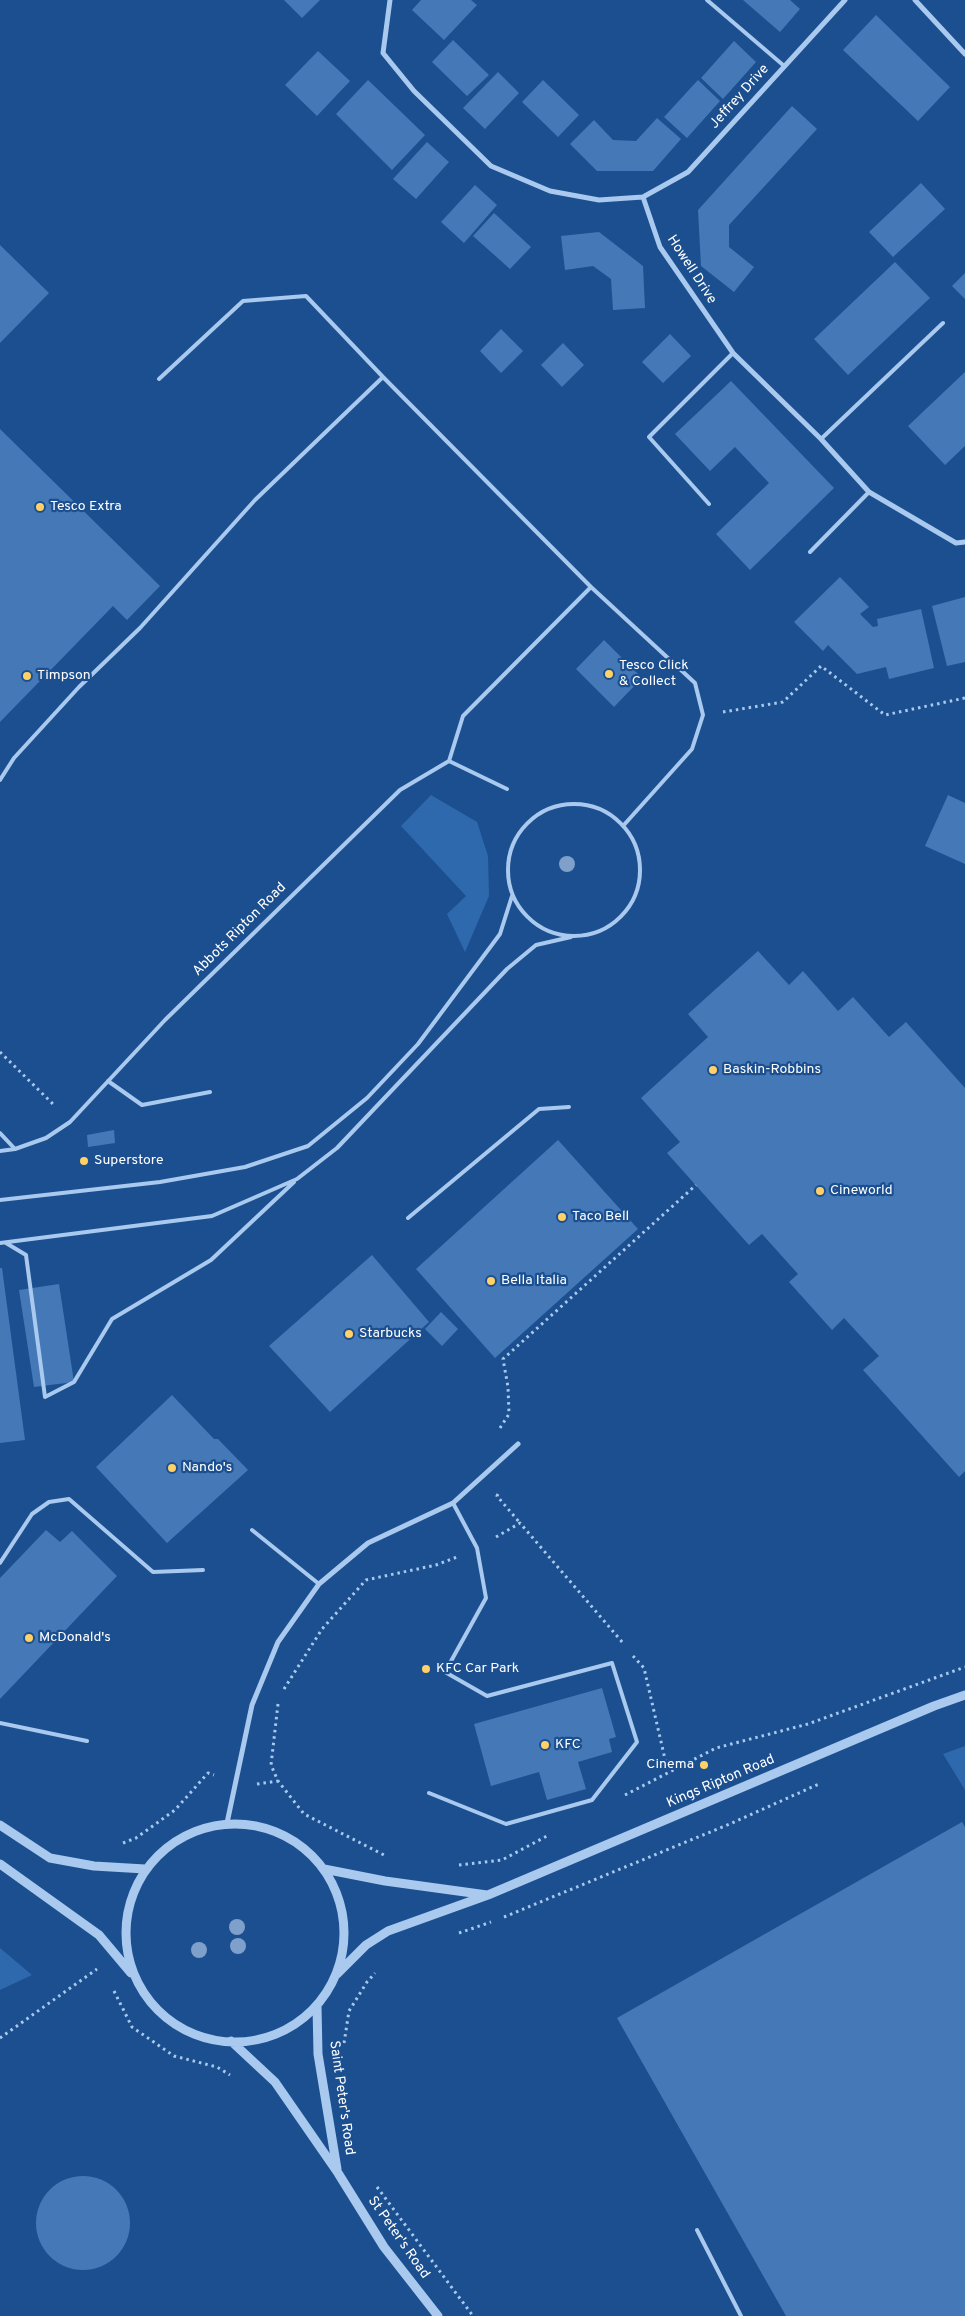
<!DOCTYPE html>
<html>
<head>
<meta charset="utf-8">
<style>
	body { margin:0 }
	canvas { display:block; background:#1b4f8f }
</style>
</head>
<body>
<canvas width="965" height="2316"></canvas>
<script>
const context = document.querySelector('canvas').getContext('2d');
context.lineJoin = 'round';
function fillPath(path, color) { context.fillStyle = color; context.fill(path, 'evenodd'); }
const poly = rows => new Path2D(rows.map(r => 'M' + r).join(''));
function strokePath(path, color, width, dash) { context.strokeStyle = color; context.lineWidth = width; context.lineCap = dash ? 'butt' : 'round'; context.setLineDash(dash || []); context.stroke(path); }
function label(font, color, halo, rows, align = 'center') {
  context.font = font + ' Overpass,sans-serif'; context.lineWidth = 4.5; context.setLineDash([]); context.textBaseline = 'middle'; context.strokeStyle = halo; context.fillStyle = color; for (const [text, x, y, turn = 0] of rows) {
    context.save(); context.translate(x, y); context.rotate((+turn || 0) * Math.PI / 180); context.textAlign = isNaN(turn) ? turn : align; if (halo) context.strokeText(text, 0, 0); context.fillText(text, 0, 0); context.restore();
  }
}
fillPath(poly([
	[431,795,477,822,488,856,489,896,465,952,447,914,466,896,401,826],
	[965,1746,965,1790,943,1754],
	[0,1948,32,1975,0,1990]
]), '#2e69ad');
fillPath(poly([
	[284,0,320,0,302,18],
	[421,0,471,0,477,5,444,40,412,10],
	[743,0,790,0,800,9,780,32],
	[876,15,950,87,918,121,843,50],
	[453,40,489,75,467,96,432,62],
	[734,41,756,62,723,99,701,78],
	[318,51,350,81,317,116,285,85],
	[498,72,519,93,485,129,463,108],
	[368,80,425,135,392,170,336,114],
	[543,80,579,115,558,137,522,102],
	[698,80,720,101,687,138,664,117],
	[792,106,817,129,729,225,729,247,754,267,734,292,701,266,698,210],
	[657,118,681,139,653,171,597,171,570,144,594,120,613,140,636,141],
	[427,142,449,162,416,199,393,179],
	[921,183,945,209,893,257,869,232],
	[475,185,497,205,464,243,441,222],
	[494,213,531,247,510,269,473,236],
	[599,232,643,266,645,308,613,310,611,279,593,266,565,270,561,236],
	[0,245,49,293,0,343],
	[895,262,930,298,848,375,814,339],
	[965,273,965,299,952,286],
	[501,329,523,351,501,373,480,351],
	[670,334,691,356,663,383,642,362],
	[563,343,584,365,562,387,541,365],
	[965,372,965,446,945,465,908,426],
	[731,381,834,488,750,570,716,534,769,483,735,447,710,471,675,434],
	[0,429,160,586,127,620,113,606,0,722],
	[840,577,869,607,860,614,873,627,878,626,877,619,921,609,934,668,889,679,886,667,857,674,828,645,823,651,794,622],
	[965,597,965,662,947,666,932,606],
	[604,640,642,678,614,707,576,669],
	[948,795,965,803,965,864,925,846],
	[758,951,789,985,803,971,838,1011,853,997,889,1037,906,1022,965,1088,965,1471,959,1477,863,1370,879,1356,844,1318,832,1330,789,1282,798,1274,762,1234,749,1245,667,1153,680,1142,641,1098,708,1037,688,1014],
	[114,1130,115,1143,88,1147,87,1135],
	[558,1140,638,1229,495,1358,416,1269],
	[372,1255,429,1322,330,1412,269,1346],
	[0,1268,2,1268,25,1440,0,1443],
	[59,1284,74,1382,34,1387,19,1290],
	[441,1312,458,1329,442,1346,425,1329],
	[172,1395,214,1439,218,1439,248,1470,167,1543,96,1467],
	[46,1530,60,1542,72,1531,117,1576,0,1699,0,1578],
	[602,1688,616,1737,609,1739,612,1752,578,1762,586,1789,547,1800,539,1772,491,1786,474,1724],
	[962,1822,965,1827,965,2316,786,2316,617,2018],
	'36 2223a47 47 0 1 1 94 0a47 47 0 1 1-94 0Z'
]), '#4478b7');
strokePath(poly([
	[723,712,783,702,821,666,885,715,965,698],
	[0,1052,55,1106],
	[500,1428,509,1414,508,1387,503,1359,696,1185],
	[498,1494,497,1496,520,1523],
	[496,1537,520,1523,623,1643],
	[633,1656,644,1668,668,1772],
	[284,1689,322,1629,366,1580,436,1565,457,1557],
	[278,1704,271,1765,278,1781,304,1814,384,1855],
	[257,1784,278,1781],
	[625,1795,716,1748,808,1724,965,1667],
	[123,1843,136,1838,175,1810,208,1773,214,1775],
	[459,1865,502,1860,547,1836],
	[504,1917,732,1823,821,1783],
	[459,1933,491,1922],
	[114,1991,132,2027,174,2056,217,2067,230,2075],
	[0,2038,97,1969],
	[344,2043,349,2011,367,1982,375,1973],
	[377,2187,473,2316]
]), '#a9c9ee', 3, [2.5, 4]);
strokePath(poly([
	[707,0,783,65],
	[159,379,243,301,306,296,383,377],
	[821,439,943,323],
	[709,504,649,437,733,353],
	[810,552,869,492],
	[591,587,695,683,703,715,692,749,623,826],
	[0,780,14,758,79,687,140,628,255,500,383,377,591,587,463,716,449,761],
	'508 870a66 66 0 1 1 132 0a66 66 0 1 1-132 0Z',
	[108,1081,142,1105,210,1092],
	[0,1133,15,1149],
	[0,1151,15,1149,46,1138,70,1122,165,1020,400,790,449,761,507,789],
	[0,1200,160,1182,245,1167,308,1146,367,1098,418,1044,500,934,512,896],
	[408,1218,539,1109,569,1107],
	[0,1243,212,1216,297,1179,337,1148,507,969,536,945,571,937],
	[6,1243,26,1255,45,1397,74,1382,112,1319,211,1260,294,1182],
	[252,1530,319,1584],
	[0,1563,32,1514,49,1502,69,1499,153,1572,203,1570],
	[0,1723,87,1741],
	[429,1793,506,1824,592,1800,637,1742,612,1663,487,1696,445,1672,486,1598,477,1548,453,1503],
	[697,2230,741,2316]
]), '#a9c9ee', 4);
strokePath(poly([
	[390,0,383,53,414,91,491,166,550,191,599,200,643,197,688,172,845,0],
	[915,0,965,54],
	[643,197,660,247,733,353,821,439,869,492,956,543,965,542],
	[227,1823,252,1705,278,1642,319,1584,368,1543,453,1503,518,1444]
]), '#a9c9ee', 5);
strokePath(poly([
	'126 1933a109 109 0 1 1 218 0a109 109 0 1 1-218 0Z',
	[0,1825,50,1858,94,1866,145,1869],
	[0,1864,99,1935,131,1973],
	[324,1869,385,1881,487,1895],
	[337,1974,366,1945,388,1931,488,1895,934,1706,965,1695],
	[317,2006,318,2054,337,2169],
	[231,2041,275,2082,338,2173,384,2247,438,2316]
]), '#a9c9ee', 9);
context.fillStyle = '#7ea0ca';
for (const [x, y] of [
	[567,864],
	[237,1927],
	[238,1946],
	[199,1950]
]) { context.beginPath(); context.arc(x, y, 8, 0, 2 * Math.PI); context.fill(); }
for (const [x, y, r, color] of [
	[40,507,5,"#ffd166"],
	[609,674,5,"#ffd166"],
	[27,676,5,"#ffd166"],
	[713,1070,5,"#ffd166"],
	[84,1161,5,"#ffd166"],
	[820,1191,5,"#ffd166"],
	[562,1217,5,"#ffd166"],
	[491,1281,5,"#ffd166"],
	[349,1334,5,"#ffd166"],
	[172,1468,5,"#ffd166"],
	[29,1638,5,"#ffd166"],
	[426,1669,5,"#ffd166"],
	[545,1745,5,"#ffd166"],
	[704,1765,5,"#ffd166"]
]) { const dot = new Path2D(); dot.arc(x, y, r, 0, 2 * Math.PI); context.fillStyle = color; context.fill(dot); strokePath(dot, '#1b4f8f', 2); }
label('14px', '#fff', '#1b4f8f', [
	["Jeffrey Drive",740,97,-48],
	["Howell Drive",691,270,57],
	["Abbots Ripton Road",240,930,-45],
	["Kings Ripton Road",721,1782,-23],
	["Saint Peter's Road",341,2098,82],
	["St Peter's Road",398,2238,55]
]);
label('14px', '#fff', '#1b4f8f', [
	["Tesco Extra",50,507],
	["Tesco Click",619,666],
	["& Collect",619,682],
	["Timpson",37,676],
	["Baskin-Robbins",723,1070],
	["Superstore",94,1161],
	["Cineworld",830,1191],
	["Taco Bell",572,1217],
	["Bella Italia",501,1281],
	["Starbucks",359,1334],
	["Nando's",182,1468],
	["McDonald's",39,1638],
	["KFC Car Park",436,1669],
	["KFC",555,1745],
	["Cinema",694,1765,"right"]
], 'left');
</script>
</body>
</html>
